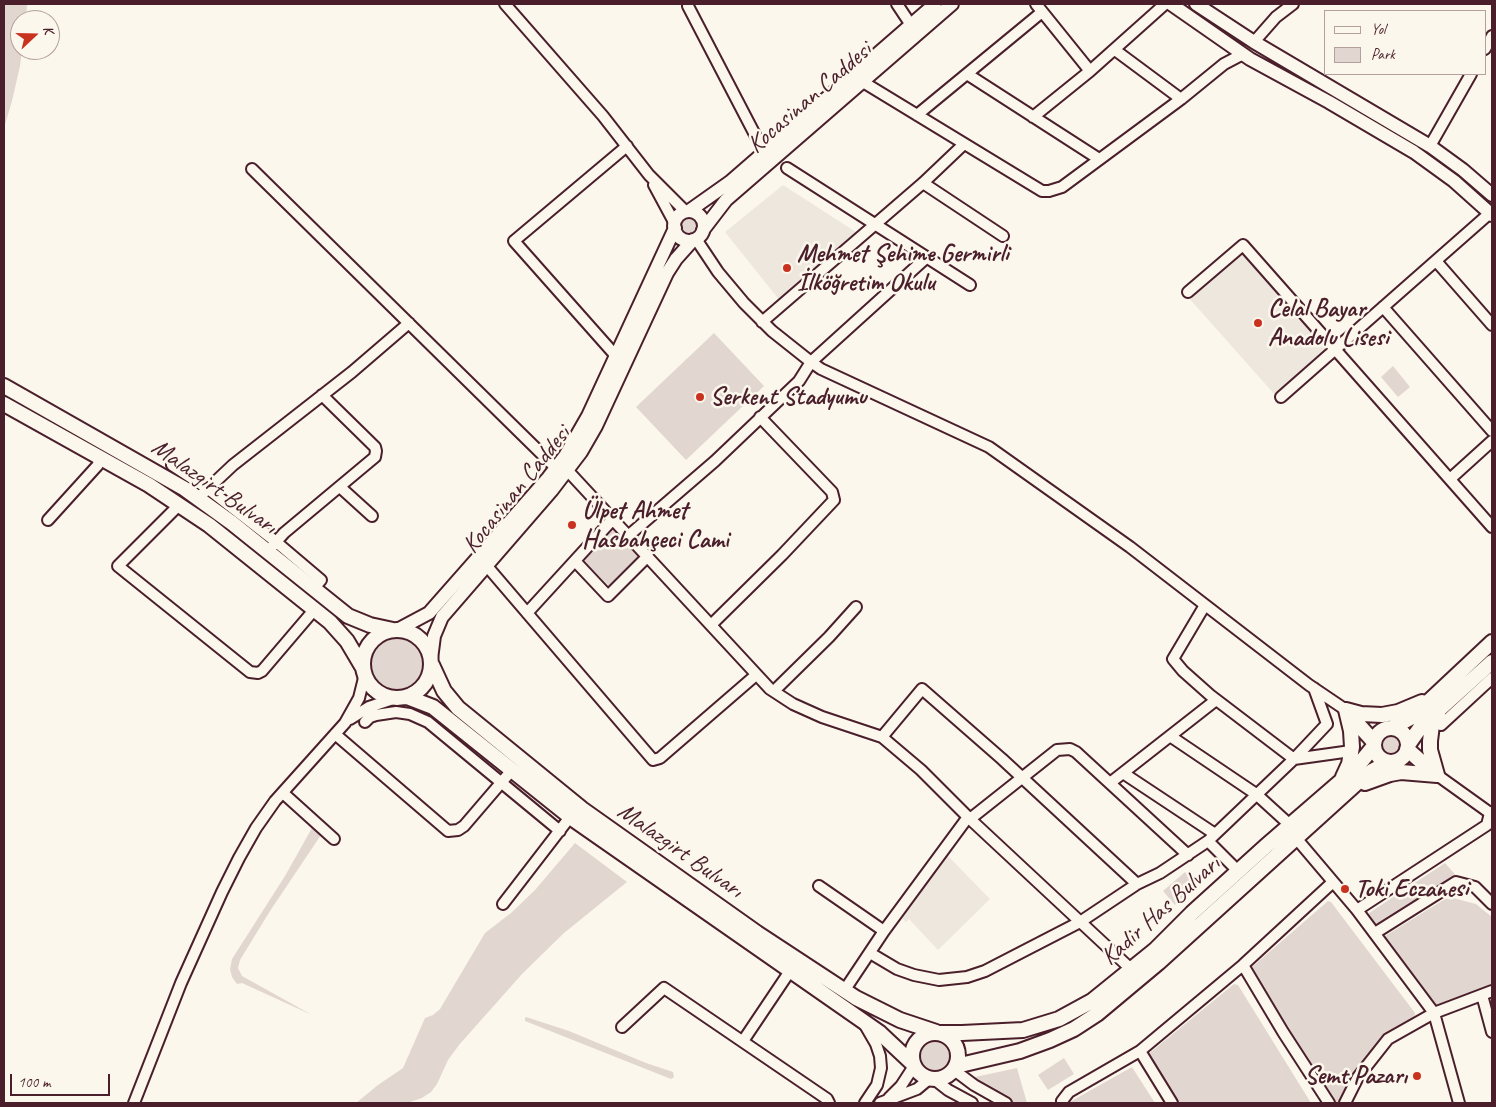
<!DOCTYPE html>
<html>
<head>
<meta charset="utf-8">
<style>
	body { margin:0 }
	#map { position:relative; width:1496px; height:1107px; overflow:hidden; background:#fbf7ec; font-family:Caveat,sans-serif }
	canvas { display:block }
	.frame { position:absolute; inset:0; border:5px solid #4a1f2b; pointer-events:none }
	.legend { position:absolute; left:1324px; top:10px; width:162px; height:65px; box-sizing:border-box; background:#fbf7ec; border:1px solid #b4a19f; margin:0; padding:6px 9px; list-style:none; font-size:15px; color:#4a1f2b }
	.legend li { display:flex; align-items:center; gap:10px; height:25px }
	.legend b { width:25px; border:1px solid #b4a19f }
	.north { position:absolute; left:10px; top:10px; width:50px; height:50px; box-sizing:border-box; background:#fbf7ec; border:1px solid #b4a19f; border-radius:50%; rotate:69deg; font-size:14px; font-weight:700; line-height:20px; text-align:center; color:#4a1f2b }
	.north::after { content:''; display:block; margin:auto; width:18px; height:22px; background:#c8321e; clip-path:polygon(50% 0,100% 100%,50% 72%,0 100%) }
	.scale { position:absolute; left:10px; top:1074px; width:100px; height:22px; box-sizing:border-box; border:2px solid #4a1f2b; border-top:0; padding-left:6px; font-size:15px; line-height:18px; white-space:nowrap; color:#4a1f2b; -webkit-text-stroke:4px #fbf7ec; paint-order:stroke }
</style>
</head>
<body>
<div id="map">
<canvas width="1496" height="1107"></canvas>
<div class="frame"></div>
<ul class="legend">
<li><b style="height:6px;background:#fbf7ec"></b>Yol</li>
<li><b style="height:14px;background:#e2d7d0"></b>Park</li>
</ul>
<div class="north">K</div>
<div class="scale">100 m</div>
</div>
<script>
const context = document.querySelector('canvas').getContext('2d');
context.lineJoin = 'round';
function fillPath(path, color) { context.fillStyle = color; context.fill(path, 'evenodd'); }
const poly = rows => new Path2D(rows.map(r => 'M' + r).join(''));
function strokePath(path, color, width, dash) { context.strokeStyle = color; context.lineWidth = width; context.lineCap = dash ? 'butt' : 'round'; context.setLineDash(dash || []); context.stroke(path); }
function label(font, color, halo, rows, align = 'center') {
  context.font = font + ' Caveat,sans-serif'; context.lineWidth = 5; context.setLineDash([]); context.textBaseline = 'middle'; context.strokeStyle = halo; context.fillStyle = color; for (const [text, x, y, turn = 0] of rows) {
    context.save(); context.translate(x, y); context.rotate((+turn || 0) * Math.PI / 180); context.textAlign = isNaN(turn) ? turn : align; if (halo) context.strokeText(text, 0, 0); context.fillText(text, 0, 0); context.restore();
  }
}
fillPath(poly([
	[783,185,859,234,781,302,725,232],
	[1241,252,1327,349,1275,395,1188,297],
	[946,854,990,899,938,950,909,919,906,922,902,918]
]), '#eee7de');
fillPath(poly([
	[4,4,27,4,26,20,20,20,20,50,22,50,20,66,12,101,4,128],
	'678 226a11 11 0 1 1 22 0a11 11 0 1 1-22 0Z',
	[714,333,764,386,686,460,636,407],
	[1393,366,1410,387,1398,397,1381,377],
	[614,527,642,557,612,589,584,561],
	'368 664a29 29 0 1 1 58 0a29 29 0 1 1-58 0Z',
	'1378 745a13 13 0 1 1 26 0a13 13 0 1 1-26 0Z',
	[317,819,327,826,270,911,240,960,238,968,242,976,312,1015,242,983,237,984,232,977,230,969,232,959,285,876],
	[575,843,627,882,564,933,522,974,459,1045,448,1060,437,1084,431,1092,422,1098,407,1103,356,1103,378,1085,403,1068,425,1018,433,1015,440,1009,485,933,511,913,535,890],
	[1445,863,1466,887,1465,889,1453,888,1371,933,1360,919],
	[1185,872,1197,886,1175,905,1163,891],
	[1453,898,1476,904,1492,917,1492,995,1427,1012,1377,941,1445,899],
	[1328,901,1331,902,1415,1013,1414,1019,1357,1070,1339,1103,1323,1103,1246,979,1245,973],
	[1234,984,1238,985,1311,1103,1166,1103,1142,1065,1141,1060],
	[526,1017,569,1031,646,1063,673,1072,674,1077,671,1079,525,1021,525,1018],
	'917 1056a18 18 0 1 1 36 0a18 18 0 1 1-36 0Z',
	[1064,1058,1074,1074,1048,1090,1038,1075],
	[1132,1067,1155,1103,1068,1103],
	[1017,1068,1027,1103,996,1103,975,1091,973,1081,975,1077]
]), '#e2d7d0');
const minor = poly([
	[505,4,603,116,649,175,686,212],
	[897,4,911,25],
	[1036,4,1090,71,1165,4],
	[688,6,764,152],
	[1254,42,1276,17,1293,4],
	[1485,49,1492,36],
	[1115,50,1181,99],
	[967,74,1099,159],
	[863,82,1042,191,1049,191,1062,187,1181,99,1224,64,1243,54],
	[917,115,1042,12],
	[1033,117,1090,71],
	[1430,146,1471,74],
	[787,168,970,285],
	[252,169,556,468],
	[923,183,1003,236],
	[654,185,675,224],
	[696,239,718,272,744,303,772,331,811,362,821,369,989,447,1130,547,1309,685,1346,710],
	[1436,261,1492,325],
	[1188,292,1243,245,1492,527],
	[1383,307,1492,431],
	[762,322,923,183,964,144],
	[616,356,514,241,627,146],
	[1281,397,1490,213],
	[172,465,207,488,275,541,321,580,314,588],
	[568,471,770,689,793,704,822,717,882,737,921,770,970,819,1132,970],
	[1450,479,1492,441],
	[340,487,372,516],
	[198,498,233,465,352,372,409,323],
	[179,505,118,566,250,672,258,673,262,671,314,610],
	[48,520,97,466,102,458],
	[628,536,715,461,799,381,811,362,927,257],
	[268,551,284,533,375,457,376,451,375,447,322,395],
	[575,561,608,596,648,556],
	[486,565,653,760,660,758,756,675],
	[1205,605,1173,659,1183,671,1210,695,1294,759,1327,724,1314,688],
	[527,613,613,519],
	[711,625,782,555,834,500,832,492,760,417],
	[774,691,829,637,856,607],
	[350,719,369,707,396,698],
	[365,722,370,717,376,715,396,712,410,714,428,722,560,831],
	[1441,725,1492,678],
	[335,734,448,831,458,830,464,826,512,770],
	[1170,736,1256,794,1290,825],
	[882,737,922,689,1002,759,1137,884],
	[1123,773,1215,834],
	[1437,775,1490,813,1492,812],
	[1110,783,1216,700],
	[283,793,334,839],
	[970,819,1057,750,1070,749,1076,752,1188,855],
	[1296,838,1357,910,1434,1013,1459,1103],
	[1208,841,1238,871],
	[819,886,884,931],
	[503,904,570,817],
	[1357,910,1487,825,1490,813],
	[1375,933,1456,882,1475,887,1492,904],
	[870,953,897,969,914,975,939,980,967,977,985,971,1080,922,1137,884,1160,873,1208,841,1294,759,1351,751],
	[1243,965,1283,1032,1329,1103],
	[844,991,884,931,968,817],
	[1482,995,1492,1032],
	[865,1025,876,1044,880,1056,881,1068,877,1085,865,1103],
	[622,1027,664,988,827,1099,829,1103],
	[743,1041,790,971],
	[1140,1051,1172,1103],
	[954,1070,974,1085,1006,1103],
	[934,1079,948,1090,972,1103],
	[889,1098,901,1086,914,1066],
	[134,1103,181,983,222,892,239,858,256,828,275,801,345,723,359,698,365,674],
	[880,1103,917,1089,929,1079],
	[1063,1103,1062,1101,1069,1092,1140,1051,1243,965,1333,882],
	[1345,1103,1358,1077,1388,1039,1434,1013,1492,991]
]);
const major = poly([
	[1171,4,1250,59,1329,102,1414,152,1454,181,1492,215],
	[1196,4,1254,42,1430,146,1463,170,1492,195],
	[689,211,730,182,935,4],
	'674 226a15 15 0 1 1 30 0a15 15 0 1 1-30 0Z',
	[703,230,726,200,952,4],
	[399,629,429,613,548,478,565,456,588,416,675,228],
	[431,659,434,636,442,617,552,490,581,452,596,426,667,273,676,259,693,240]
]);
const highway = poly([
	[4,386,185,489,232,523,348,616,370,625,393,630],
	[4,404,149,485,209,525,330,622,347,641,363,668],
	'363 664a34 34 0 1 1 68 0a34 34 0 1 1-68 0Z',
	[432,665,444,691,458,708,582,809,757,933,856,998,900,1020,936,1032],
	[407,697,433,707,573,819,880,1033,913,1064],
	[1346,710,1361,714,1382,715,1398,712,1422,702],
	[1348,713,1374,742],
	[1392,728,1412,717,1492,642],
	'1374 745a17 17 0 1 1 34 0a17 17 0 1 1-34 0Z',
	[1408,745,1422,725,1492,662],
	[1407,749,1436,775],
	[1437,775,1430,750,1430,741,1432,725,1438,714],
	[1343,777,1349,764,1352,747,1351,731,1346,710],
	[1365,783,1390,774,1401,772,1437,775],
	'912 1056a23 23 0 1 1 46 0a23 23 0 1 1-46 0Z',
	[940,1033,962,1033,1023,1030,1059,1019,1092,1001,1155,950,1192,913,1266,846,1356,768,1374,746],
	[956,1066,1020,1051,1050,1040,1074,1029,1097,1014,1158,963,1359,781,1372,771,1389,762]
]);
strokePath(minor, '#4a1f2b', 14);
strokePath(major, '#4a1f2b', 16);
strokePath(highway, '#4a1f2b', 18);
strokePath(minor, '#fbf7ec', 10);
strokePath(major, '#fbf7ec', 12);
strokePath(highway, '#fbf7ec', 14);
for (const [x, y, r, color] of [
	[787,268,5,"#c8321e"],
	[1258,323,5,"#c8321e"],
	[700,397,5,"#c8321e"],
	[572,525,5,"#c8321e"],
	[1345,889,5,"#c8321e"],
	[1417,1076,5,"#c8321e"]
]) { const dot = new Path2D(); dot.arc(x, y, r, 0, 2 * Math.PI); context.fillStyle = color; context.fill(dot); strokePath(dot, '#fbf7ec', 2); }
label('25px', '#4a1f2b', '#fbf7ec', [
	["Kocasinan Caddesi",810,98,-41],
	["Malazgirt Bulvarı",214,487,35],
	["Kocasinan Caddesi",517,490,-51],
	["Malazgirt Bulvarı",680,851,35],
	["Kadir Has Bulvarı",1161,911,-42]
]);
label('bold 25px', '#4a1f2b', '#fbf7ec', [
	["Mehmet Şehime Germirli",797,254],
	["İlköğretim Okulu",797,283],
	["Celal Bayar",1268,309],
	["Anadolu Lisesi",1268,338],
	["Serkent Stadyumu",710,397],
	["Ülpet Ahmet",582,511],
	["Hasbahçeci Cami",582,540],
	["Toki Eczanesi",1355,889],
	["Semt Pazarı",1407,1076,"right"]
], 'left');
</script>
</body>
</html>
